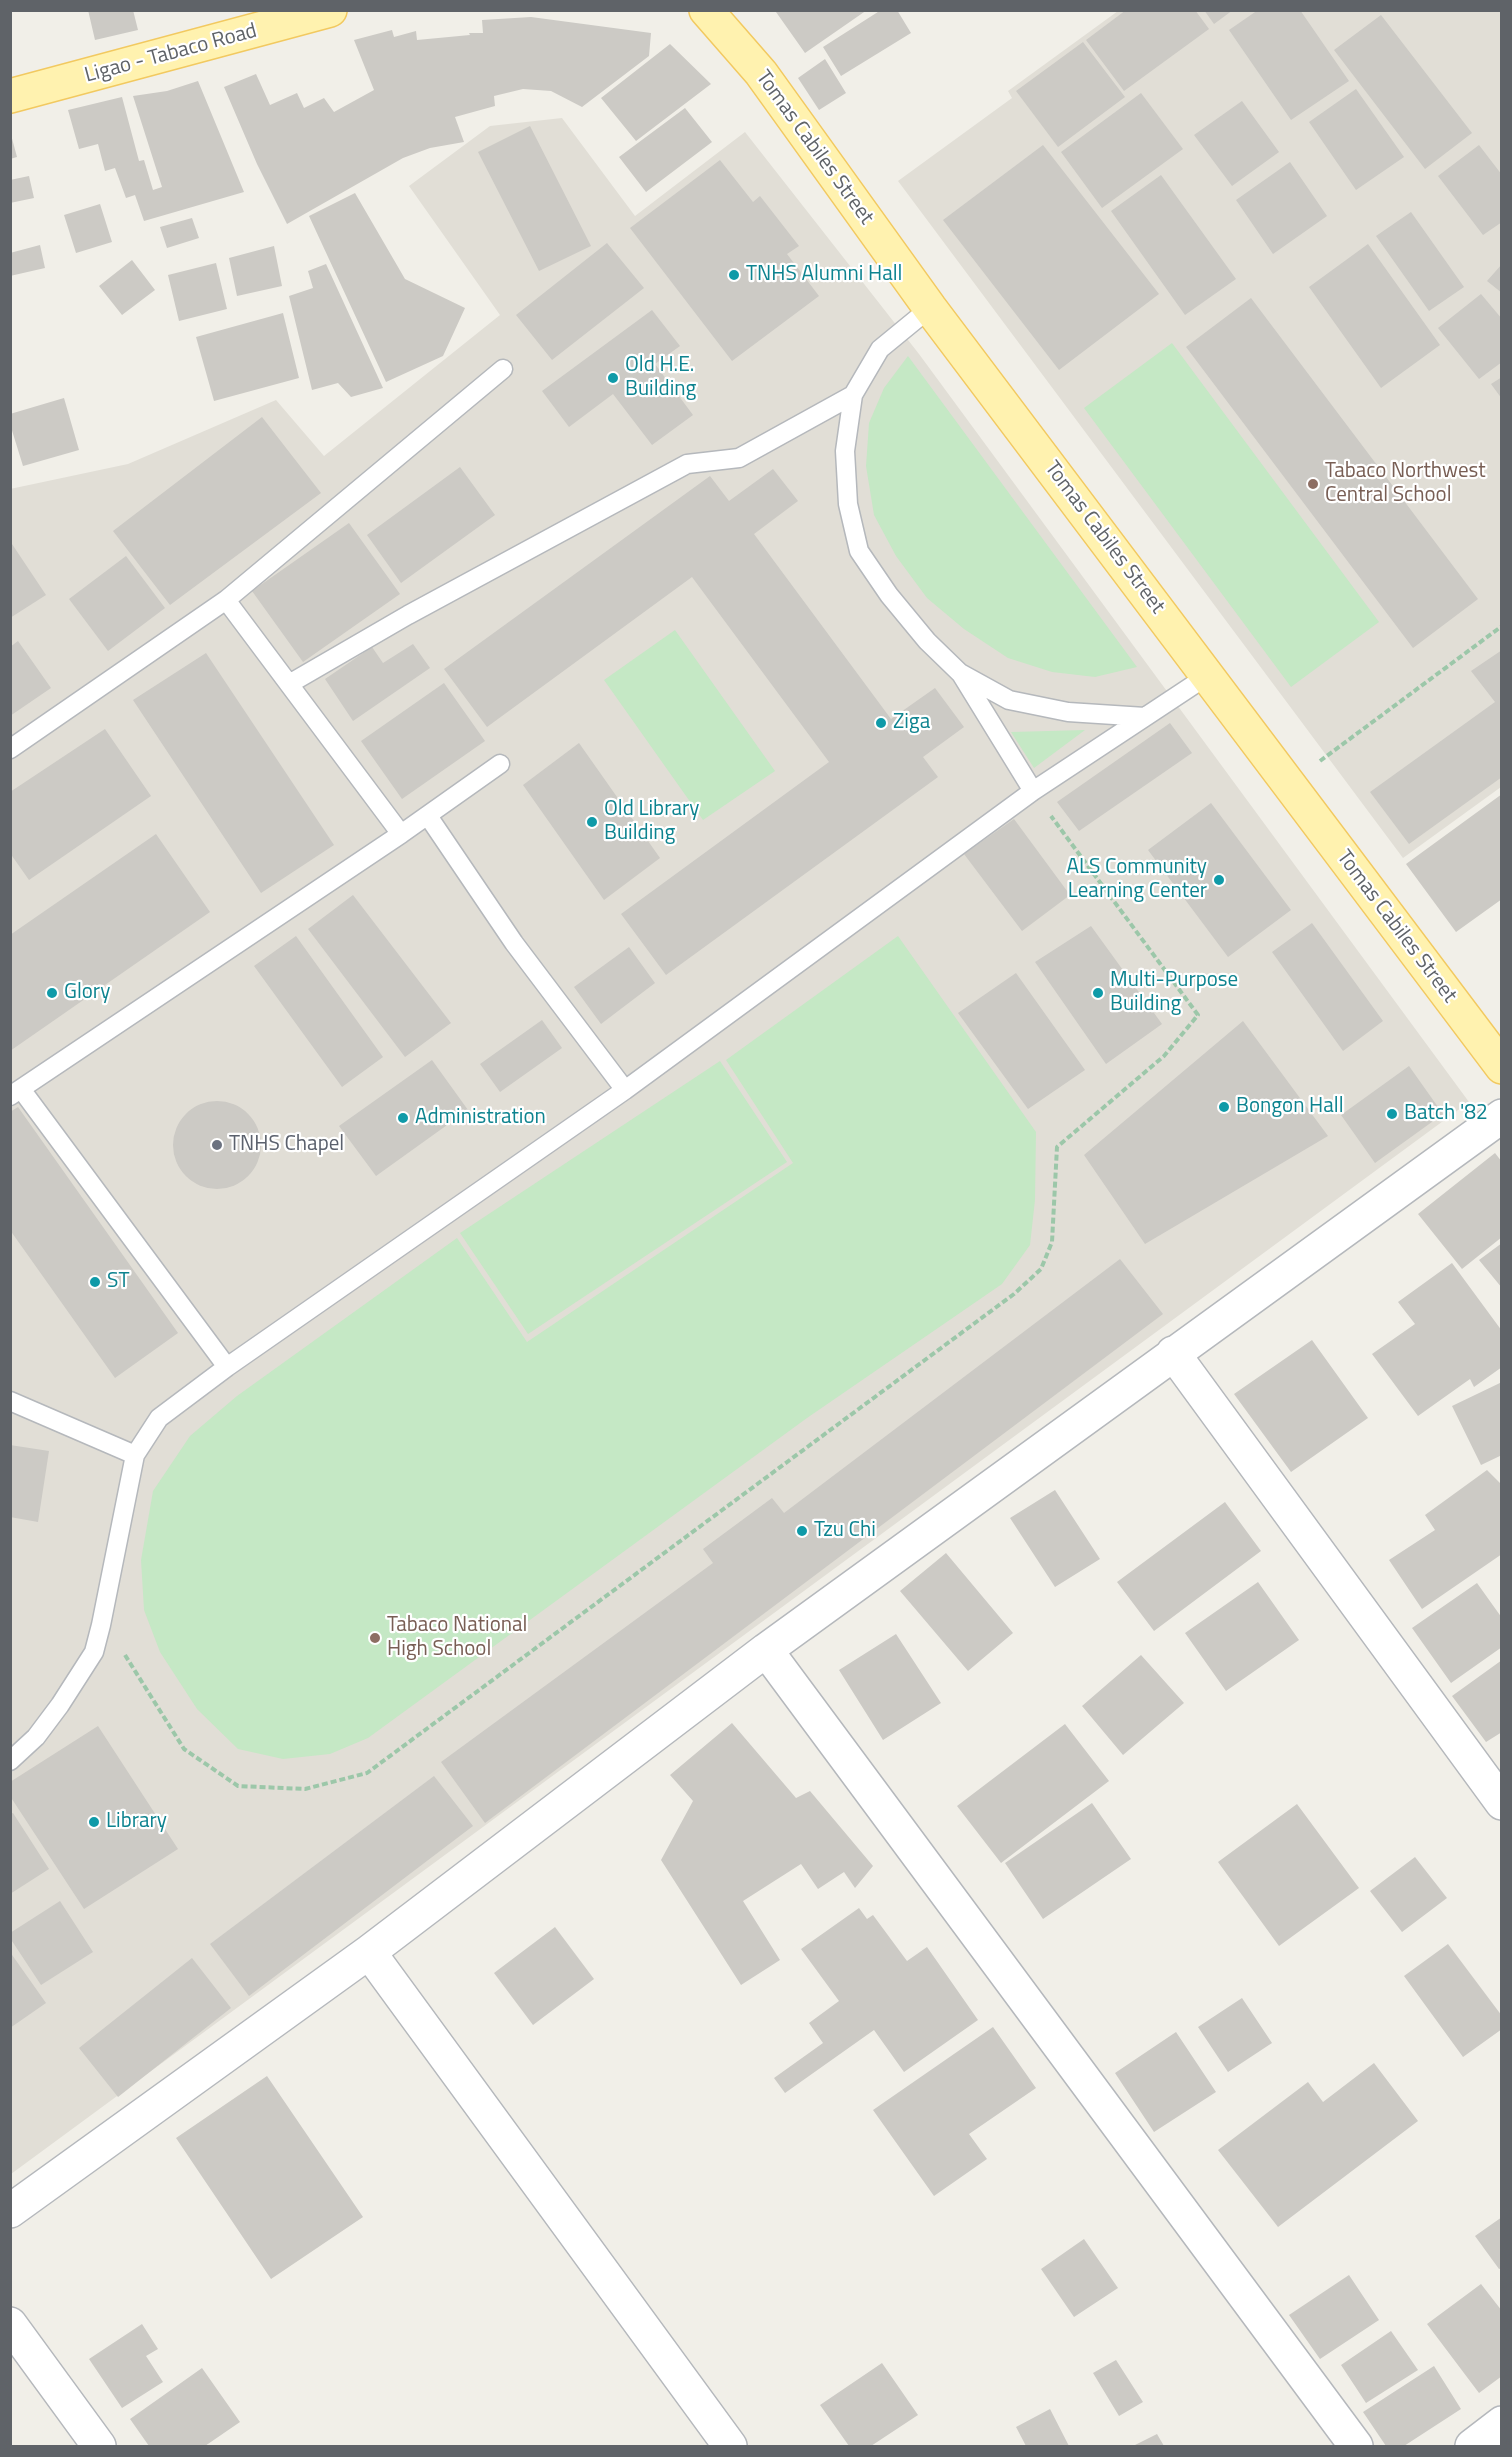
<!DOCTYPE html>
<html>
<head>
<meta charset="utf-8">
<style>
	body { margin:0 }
	#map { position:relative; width:1512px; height:2457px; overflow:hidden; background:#f1efe8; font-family:"Titillium Web",sans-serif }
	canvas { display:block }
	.frame { position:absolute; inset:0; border:12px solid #5f6368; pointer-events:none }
</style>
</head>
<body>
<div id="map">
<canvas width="1512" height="2457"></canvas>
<div class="frame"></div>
</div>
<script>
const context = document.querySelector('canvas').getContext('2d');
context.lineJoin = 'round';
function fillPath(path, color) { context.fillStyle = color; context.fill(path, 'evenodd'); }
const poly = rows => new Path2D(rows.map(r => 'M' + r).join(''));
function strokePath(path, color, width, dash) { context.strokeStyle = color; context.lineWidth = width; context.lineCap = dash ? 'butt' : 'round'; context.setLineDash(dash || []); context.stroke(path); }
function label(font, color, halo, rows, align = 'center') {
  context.font = font + ' "Titillium Web",sans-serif'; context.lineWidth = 4.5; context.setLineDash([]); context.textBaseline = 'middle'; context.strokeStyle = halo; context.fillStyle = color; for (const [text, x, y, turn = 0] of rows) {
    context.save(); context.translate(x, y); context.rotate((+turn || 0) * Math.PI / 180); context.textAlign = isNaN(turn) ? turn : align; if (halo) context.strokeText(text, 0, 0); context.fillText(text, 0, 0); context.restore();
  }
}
fillPath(poly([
	[1118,11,1501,11,1501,787,1403,858,898,181,1012,98,1008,91],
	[562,118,635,216,745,132,919,354,1469,1102,11,2174,10,489,128,464,276,400,324,456,500,315,409,186,490,126]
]), '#e1ded6');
fillPath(poly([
	[1172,343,1379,622,1291,687,1084,408],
	[908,356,1137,667,1095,677,1052,672,1008,658,964,629,927,598,896,556,874,515,866,466,869,423,884,388],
	[675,630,775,771,703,820,604,680],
	[1085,730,1034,768,1011,732],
	[898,936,1036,1132,1035,1200,1030,1245,1002,1284,807,1418,368,1738,330,1754,283,1759,238,1749,197,1709,160,1652,144,1610,141,1560,153,1491,190,1436,237,1396,457,1238,527,1342,793,1163,726,1060],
	[720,1061,787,1162,528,1334,460,1233]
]), '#c5e8c5');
fillPath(poly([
	[88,10,133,10,138,30,95,40],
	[778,10,867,10,805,53,776,12],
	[881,10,897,10,911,33,841,76,823,47],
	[1126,10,1195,10,1209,29,1124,91,1086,40],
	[1204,10,1233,10,1214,24],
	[1258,10,1300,10,1349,81,1291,120,1229,30],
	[1381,15,1472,133,1425,169,1334,50],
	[531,17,651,33,649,56,582,107,551,91,523,89,494,96,495,106,455,117,464,142,430,148,403,158,287,224,257,164,224,87,256,74,270,105,297,93,304,108,324,98,334,112,374,90,354,40,392,30,394,37,416,31,417,40,470,35,469,33,483,33,482,20],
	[1083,42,1125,97,1058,147,1016,91],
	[670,44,711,84,636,141,601,98],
	[825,59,846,93,819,110,798,78],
	[198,81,244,192,144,221,135,195,126,198,115,168,105,171,98,144,79,149,68,110,122,97,139,161,144,160,153,190,162,187,133,96,167,91],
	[1356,89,1404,157,1356,190,1309,122],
	[1141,93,1183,149,1102,208,1061,152],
	[1242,101,1279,152,1232,186,1194,135],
	[685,108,712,142,646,192,619,157],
	[530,126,591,246,539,271,478,152],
	[10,131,17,157,10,159],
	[1043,145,1159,294,1059,370,943,220],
	[1479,145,1502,175,1502,222,1483,235,1438,176],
	[720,160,753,202,760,196,799,246,787,254,819,296,732,361,630,228],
	[1290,162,1327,216,1273,254,1236,200],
	[1161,175,1236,279,1185,315,1111,211],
	[29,176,34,198,10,203,10,180],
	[355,193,405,279,465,308,443,356,386,382,309,216],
	[100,204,112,242,76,253,64,215],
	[1411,212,1464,287,1429,311,1376,236],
	[192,218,199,238,167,248,160,227],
	[607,243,644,288,552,360,516,315],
	[1368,244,1440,345,1381,388,1309,287],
	[40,245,45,268,10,276,10,253],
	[274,246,282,286,237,296,229,258],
	[132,260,155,290,122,315,99,286],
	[216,263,227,309,179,321,168,275],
	[326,264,383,388,351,397,338,383,312,390,289,296,313,288,308,271],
	[1502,264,1502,293,1487,281],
	[1481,294,1502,319,1502,362,1479,379,1438,328],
	[1251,298,1478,599,1413,648,1186,347],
	[652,310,680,346,655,364,693,415,652,445,613,394,569,427,542,391],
	[283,313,299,378,214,401,196,337],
	[1502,377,1502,399,1491,384],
	[64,398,79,450,23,466,10,424,10,414],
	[262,417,321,493,170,605,113,531],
	[460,467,495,515,401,583,367,535],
	[773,469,798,501,754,534,891,719,935,688,964,727,923,757,938,777,666,975,621,914,829,762,692,577,487,727,444,669,710,476,729,501],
	[349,523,400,594,303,662,252,591],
	[10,541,46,595,10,618],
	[126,556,165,608,108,651,69,599],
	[18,641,51,688,10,716,10,647],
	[413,644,430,668,353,721,325,679,372,647,383,663],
	[1502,650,1502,777,1409,844,1370,792,1495,702,1471,671],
	[206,653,334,845,261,893,133,700],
	[444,683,485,741,402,799,361,741],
	[1170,723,1192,753,1079,831,1057,802],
	[105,729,151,796,29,880,10,853,10,792],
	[579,743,660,858,604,900,523,785],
	[1502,794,1502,899,1456,932,1406,864],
	[1211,803,1291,910,1228,957,1148,850],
	[1014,819,1070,895,1022,931,964,854],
	[156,834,210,912,10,1051,10,935],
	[353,895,451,1023,405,1057,308,929],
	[1312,923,1383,1021,1343,1051,1272,952],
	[1091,926,1162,1024,1106,1064,1035,962],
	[296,936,383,1057,342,1087,254,966],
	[629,947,655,983,601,1024,574,987],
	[1016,973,1085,1070,1028,1109,958,1013],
	[542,1020,562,1048,500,1092,480,1064],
	[1243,1021,1328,1136,1145,1244,1084,1155],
	[432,1060,468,1110,376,1176,339,1126],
	[1409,1066,1443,1114,1375,1163,1341,1115],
	'173 1145a44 44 0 1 1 88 0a44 44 0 1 1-88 0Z',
	[18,1107,178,1333,115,1378,10,1230,10,1112],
	[1495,1153,1502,1162,1502,1237,1462,1269,1418,1214],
	[1502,1243,1502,1288,1479,1260],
	[1120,1259,1163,1314,485,1823,441,1762,713,1563,703,1549,772,1498,784,1513],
	[1452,1263,1502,1331,1502,1367,1474,1387,1470,1379,1418,1416,1372,1354,1415,1324,1398,1302],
	[1312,1340,1368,1418,1291,1472,1234,1394],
	[1502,1382,1502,1455,1481,1465,1452,1406],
	[10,1445,49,1451,38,1522,10,1517],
	[1487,1470,1502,1485,1502,1554,1422,1609,1389,1560,1435,1530,1425,1515],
	[1055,1490,1100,1559,1055,1587,1010,1518],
	[1225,1502,1261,1551,1154,1631,1117,1582],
	[946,1553,1013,1633,968,1671,900,1591],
	[1258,1582,1299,1640,1226,1691,1185,1633],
	[1477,1583,1502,1618,1502,1647,1451,1683,1412,1628],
	[896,1634,941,1703,883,1740,839,1670],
	[1141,1655,1184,1703,1123,1755,1082,1706],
	[1502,1660,1502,1732,1486,1742,1452,1696],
	[732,1723,796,1798,810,1791,873,1866,855,1888,844,1872,818,1889,801,1864,743,1901,780,1960,741,1985,661,1860,693,1801,670,1775],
	[1065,1724,1109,1781,1001,1863,957,1806],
	[98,1726,178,1849,84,1909,10,1796,10,1782],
	[434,1776,473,1826,249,1996,210,1944],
	[1092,1803,1131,1859,1043,1919,1005,1863],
	[1297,1804,1359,1888,1279,1946,1218,1862],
	[13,1813,49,1869,10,1894,10,1814],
	[1415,1857,1447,1898,1402,1932,1370,1891],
	[60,1901,93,1952,41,1985,10,1938,10,1933],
	[859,1908,867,1919,873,1915,907,1961,927,1947,978,2020,904,2072,874,2030,785,2093,774,2078,823,2043,809,2023,839,2001,801,1949],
	[555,1927,594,1979,533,2025,494,1973],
	[1448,1944,1502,2016,1502,2029,1463,2057,1404,1976],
	[10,1952,46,2003,10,2028],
	[192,1958,231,2008,118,2097,79,2048],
	[1242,1998,1272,2043,1228,2072,1198,2027],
	[993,2027,1036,2088,969,2134,987,2159,934,2196,873,2110],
	[1176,2032,1216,2092,1154,2132,1115,2073],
	[1374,2063,1418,2121,1278,2227,1218,2150,1308,2082,1323,2102],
	[267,2076,363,2217,271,2279,176,2138],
	[1502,2217,1502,2268,1499,2269,1475,2236],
	[1084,2239,1118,2288,1074,2317,1041,2269],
	[1349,2275,1379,2320,1320,2359,1289,2315],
	[1481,2284,1502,2311,1502,2376,1479,2393,1427,2324],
	[142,2324,158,2349,146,2356,163,2382,122,2408,89,2359],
	[1391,2331,1418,2370,1366,2403,1341,2365],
	[1116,2360,1143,2402,1119,2416,1093,2373],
	[882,2363,918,2415,871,2446,849,2446,820,2405],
	[1434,2366,1461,2409,1404,2446,1386,2446,1363,2412],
	[202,2368,240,2422,205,2446,149,2446,130,2419],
	[1050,2409,1069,2446,1026,2446,1016,2427],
	[1157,2434,1164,2446,1133,2446]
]), '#cccac5');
const service = poly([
	[930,308,880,349,853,395,845,451,848,504,859,551,889,595,927,641,960,673,1009,700,1068,712,1145,717,1207,676],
	[226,600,401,834],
	[961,674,1033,791],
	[289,684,408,615,687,464,739,458,853,395],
	[10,749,226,600,503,369],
	[428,816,514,943,625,1090],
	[21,1089,227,1367],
	[10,1096,401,834,500,764],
	[10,1401,135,1455],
	[10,1761,36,1737,60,1705,94,1652,101,1625,135,1455,159,1418,227,1367,625,1090,1033,791,1145,717]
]);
const minor = poly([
	[1173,1353,1502,1803],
	[766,1650,1356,2446],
	[369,1952,730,2446],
	[10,2211,369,1952,766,1650,1502,1116],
	[10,2324,99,2446]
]);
const tertiary = poly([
	[1472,2446,1502,2423]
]);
const primary = poly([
	[706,10,761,73,930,308,1502,1067],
	[10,96,330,10]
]);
strokePath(service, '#b5b8bc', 21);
strokePath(minor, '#b5b8bc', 36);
strokePath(tertiary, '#b5b8bc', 36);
strokePath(primary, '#f2c960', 36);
strokePath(poly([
	[1320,761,1502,626],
	[125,1655,184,1749,238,1786,305,1789,367,1773,1014,1294,1041,1269,1052,1242,1057,1147,1164,1056,1198,1015,1051,816]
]), '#9cc7a9', 4, [6, 3]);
strokePath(service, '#fff', 18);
strokePath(minor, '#fff', 33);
strokePath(tertiary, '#fff', 33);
strokePath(primary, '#fff2af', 33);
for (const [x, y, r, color] of [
	[734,275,6,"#0f9aa8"],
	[613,378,6,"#0f9aa8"],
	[1313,484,6,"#8d6e63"],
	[881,723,6,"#0f9aa8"],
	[592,822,6,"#0f9aa8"],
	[1219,880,6,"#0f9aa8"],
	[52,993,6,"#0f9aa8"],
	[1098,993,6,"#0f9aa8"],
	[1224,1107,6,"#0f9aa8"],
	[1392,1114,6,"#0f9aa8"],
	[403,1118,6,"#0f9aa8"],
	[217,1145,6,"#6b7280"],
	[95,1282,6,"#0f9aa8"],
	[802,1531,6,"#0f9aa8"],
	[375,1638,6,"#8d6e63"],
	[94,1822,6,"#0f9aa8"]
]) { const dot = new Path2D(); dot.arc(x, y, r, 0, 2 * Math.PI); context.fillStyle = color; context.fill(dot); strokePath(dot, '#fff', 2); }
label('21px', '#5f6368', '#fff', [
	["Ligao - Tabaco Road",171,54,-15],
	["Tomas Cabiles Street",814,148,54],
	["Tomas Cabiles Street",1104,538,53],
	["Tomas Cabiles Street",1396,927,53]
]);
label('21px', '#0d838f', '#fff', [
	["TNHS Alumni Hall",746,275],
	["Old H.E.",625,366],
	["Building",625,390],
	["Ziga",893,723],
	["Old Library",604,810],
	["Building",604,834],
	["ALS Community",1207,868,"right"],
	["Learning Center",1207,892,"right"],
	["Multi-Purpose",1110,981],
	["Building",1110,1005],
	["Glory",64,993],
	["Bongon Hall",1236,1107],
	["Batch '82",1404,1114],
	["Administration",415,1118],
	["ST",107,1282],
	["Tzu Chi",814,1531],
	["Library",106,1822]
], 'left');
label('21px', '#785e54', '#fff', [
	["Tabaco Northwest",1325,472],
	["Central School",1325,496],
	["Tabaco National",387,1626],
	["High School",387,1650]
], 'left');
label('21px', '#5b616d', '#fff', [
	["TNHS Chapel",229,1145]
], 'left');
</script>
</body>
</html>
